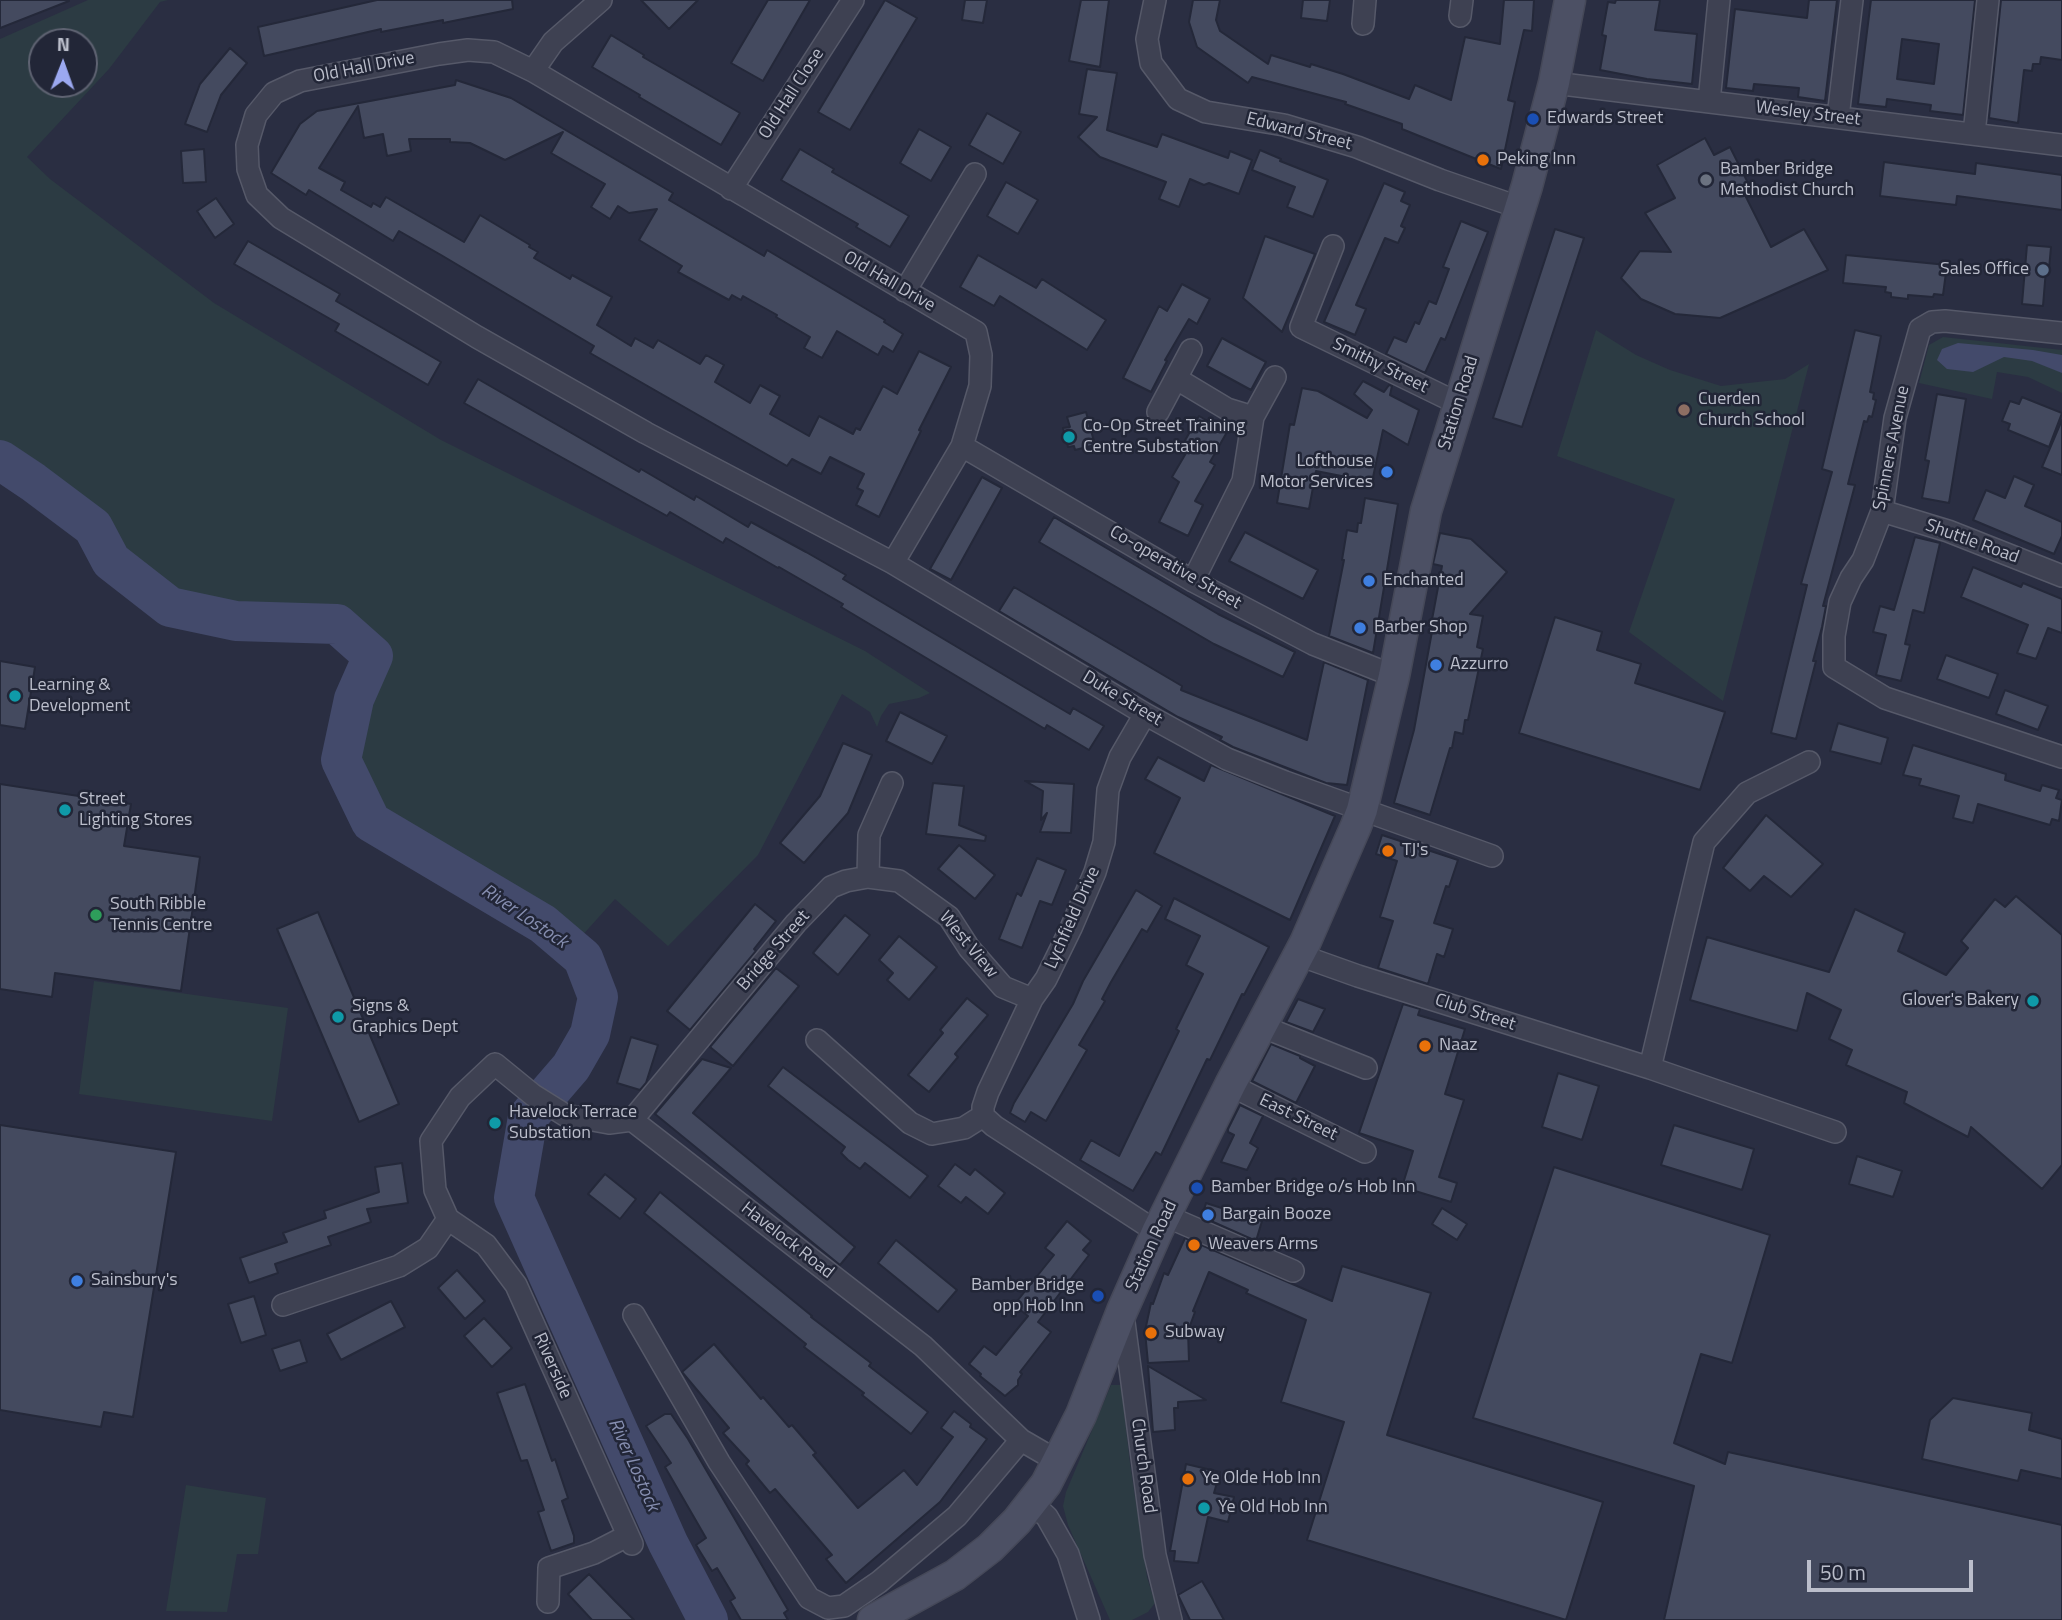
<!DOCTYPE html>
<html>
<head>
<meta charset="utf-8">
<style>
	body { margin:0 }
	#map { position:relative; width:2062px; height:1620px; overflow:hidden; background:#2a2e42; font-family:"Titillium Web",sans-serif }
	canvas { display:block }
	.north { position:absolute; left:28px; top:28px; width:70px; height:70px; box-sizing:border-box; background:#222637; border:2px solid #5f6372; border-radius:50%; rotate:1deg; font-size:19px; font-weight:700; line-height:28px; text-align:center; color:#bbbecb }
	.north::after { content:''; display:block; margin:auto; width:24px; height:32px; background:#9ba8f0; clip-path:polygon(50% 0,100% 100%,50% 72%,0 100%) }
	.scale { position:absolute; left:1807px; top:1560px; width:166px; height:32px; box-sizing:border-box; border:4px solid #bbbecb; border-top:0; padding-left:9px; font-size:21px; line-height:24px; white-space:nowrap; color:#bbbecb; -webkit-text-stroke:5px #222637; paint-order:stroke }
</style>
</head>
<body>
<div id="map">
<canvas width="2062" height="1620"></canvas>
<div class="north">N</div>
<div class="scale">50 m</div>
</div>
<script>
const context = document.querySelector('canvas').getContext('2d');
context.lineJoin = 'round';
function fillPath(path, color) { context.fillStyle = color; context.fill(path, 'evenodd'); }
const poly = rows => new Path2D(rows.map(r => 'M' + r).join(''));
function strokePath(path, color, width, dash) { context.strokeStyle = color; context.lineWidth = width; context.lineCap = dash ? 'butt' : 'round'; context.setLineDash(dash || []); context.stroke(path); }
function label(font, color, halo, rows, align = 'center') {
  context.font = font + ' "Titillium Web",sans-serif'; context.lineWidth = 5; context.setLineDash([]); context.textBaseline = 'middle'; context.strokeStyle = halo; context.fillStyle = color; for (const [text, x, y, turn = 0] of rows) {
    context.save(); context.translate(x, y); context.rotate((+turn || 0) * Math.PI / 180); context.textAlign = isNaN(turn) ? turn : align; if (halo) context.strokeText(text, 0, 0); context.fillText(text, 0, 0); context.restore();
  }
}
fillPath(poly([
	[88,0,168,0,160,2,109,69,27,157,50,179,214,303,441,440,865,651,930,693,919,698,889,704,881,716,877,727,870,712,842,694,758,855,668,946,615,899,571,948,543,924,371,822,341,760,373,656,337,624,236,621,170,607,111,561,93,527,33,482,0,460,0,39],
	[42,42,84,42,84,84,42,84],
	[1596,330,1636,355,1670,370,1721,386,1785,379,1809,364,1723,701,1629,632,1675,499,1557,456],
	[1943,337,2062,350,2062,393,2028,377,1997,372,1992,399,1919,383,1929,345],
	[94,981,288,1008,272,1121,79,1094],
	[1111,1385,1121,1385,1130,1463,1147,1577,1155,1603,1148,1612,1132,1620,1110,1620,1068,1525,1063,1506,1066,1492],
	[186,1485,266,1498,258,1554,237,1554,227,1612,166,1611]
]), '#2c3b43');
fillPath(poly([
	[1958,343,2033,350,2062,355,2062,373,2032,361,2004,357,1973,372,1947,369,1937,360,1942,349]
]), '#434a6b');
strokePath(poly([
	[0,460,33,482,93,527,111,561,170,607,236,621,337,624,373,656,354,699,341,760,371,822,543,924,583,958,598,997,590,1034,571,1067,528,1117,514,1198,668,1543,708,1620]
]), '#434a6b', 40);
const building = poly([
	[0,0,69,0,69,1,0,28,0,0],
	[377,0,512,0,513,9,443,23,443,20,381,32,381,29,264,56,258,27,377,0],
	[641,0,698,0,669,29,641,0],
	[768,0,810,0,763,81,731,63,768,0],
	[885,0,917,18,850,130,818,112,885,0],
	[965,0,987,0,983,23,962,20,965,0],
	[1081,0,1109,0,1100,67,1069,61,1081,0],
	[1193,0,1220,0,1216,20,1220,31,1268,64,1271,55,1310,67,1311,64,1343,74,1409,99,1415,85,1451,100,1465,37,1500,44,1504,0,1534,0,1532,31,1524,30,1508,100,1515,102,1501,169,1402,129,1402,124,1345,104,1346,102,1252,77,1248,83,1197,47,1189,22,1193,0],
	[1303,0,1330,0,1327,21,1301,18,1303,0],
	[1616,0,1660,0,1655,30,1697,34,1692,84,1647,79,1600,70,1606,36,1602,35,1608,2,1615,3,1616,0],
	[1809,0,1837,0,1825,101,1798,97,1799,88,1754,84,1753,91,1726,88,1735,9,1807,18,1809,0],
	[1871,0,1975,0,1963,115,1930,111,1931,105,1887,99,1886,107,1858,104,1871,0],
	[1902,39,1939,44,1934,84,1897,79,1902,39],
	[2001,0,2062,0,2062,60,2041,57,2040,64,2033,64,2032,71,2024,70,2018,123,1989,118,2001,0],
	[611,35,644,55,643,57,740,113,721,145,639,97,640,95,592,67,611,35],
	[230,48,247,63,221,95,207,132,185,124,200,84,230,48],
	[1087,69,1117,73,1107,130,1157,147,1162,134,1228,158,1230,151,1252,160,1239,194,1209,183,1204,185,1190,179,1179,207,1159,199,1166,182,1100,157,1078,137,1097,117,1079,114,1087,69],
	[456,80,511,98,673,193,669,200,764,256,767,250,885,320,884,322,903,334,893,352,883,346,878,355,837,331,822,358,804,348,810,337,776,317,777,315,743,296,741,300,732,295,729,300,678,272,682,266,639,240,657,209,629,213,618,206,610,219,591,207,605,184,551,153,563,132,505,160,470,143,450,142,450,139,409,139,411,151,387,156,383,134,364,138,358,106,319,168,345,182,341,190,371,207,373,203,380,207,386,197,464,242,480,215,530,245,529,247,538,252,534,258,570,279,572,275,612,297,597,325,631,346,635,338,653,348,658,340,700,364,706,355,724,365,715,382,750,403,760,385,780,396,770,414,809,436,819,416,853,434,856,428,860,430,883,386,897,394,919,351,951,367,919,430,921,431,879,517,856,505,863,491,857,488,864,474,830,457,821,474,792,459,787,466,590,353,594,346,441,255,399,231,393,241,309,190,306,195,271,173,300,124,317,111,455,85,456,80],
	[987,113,1021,132,1003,164,969,145,987,113],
	[919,129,951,147,931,181,900,163,919,129],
	[1705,138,1714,155,1730,147,1749,185,1742,189,1771,247,1804,229,1828,270,1720,318,1675,314,1641,299,1621,278,1640,251,1671,252,1645,213,1675,198,1657,165,1705,138],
	[204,149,206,182,183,183,181,151,204,149],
	[800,149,834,169,832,172,909,216,890,247,856,227,858,224,781,180,800,149],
	[1260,150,1281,159,1280,161,1328,180,1313,217,1287,207,1295,187,1252,170,1260,150],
	[1884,162,1975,174,1976,163,2062,175,2062,210,1957,196,1956,205,1880,196,1884,162],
	[1006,182,1038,200,1018,234,987,216,1006,182],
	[1384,183,1405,192,1401,201,1410,205,1401,226,1405,228,1398,243,1385,238,1356,305,1366,309,1355,335,1324,322,1384,183],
	[216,198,234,224,215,238,197,211,216,198],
	[1461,221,1488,232,1445,340,1441,338,1425,373,1386,354,1394,337,1406,342,1415,322,1419,324,1429,301,1436,304,1449,269,1443,267,1461,221],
	[1555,229,1584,238,1522,427,1493,418,1555,229],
	[1265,236,1315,254,1282,332,1243,298,1265,236],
	[248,241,340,294,336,301,441,362,428,385,335,331,339,324,234,264,248,241],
	[2027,245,2051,247,2049,269,2046,269,2043,306,2022,304,2027,245],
	[978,255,1036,288,1042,279,1106,320,1087,350,1000,296,994,306,960,287,978,255],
	[1846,255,1947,265,1943,295,1934,294,1933,297,1908,295,1908,299,1891,297,1891,293,1885,292,1886,287,1843,283,1846,255],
	[1182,284,1210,299,1197,324,1189,319,1165,360,1167,361,1151,392,1123,378,1159,306,1167,311,1182,284],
	[1855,330,1881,336,1870,392,1874,393,1873,399,1876,400,1872,417,1869,416,1867,422,1864,421,1848,484,1855,485,1823,606,1826,606,1822,627,1813,661,1816,661,1796,739,1771,733,1807,585,1801,584,1832,472,1822,469,1855,330],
	[1222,338,1266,362,1251,390,1207,366,1222,338],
	[478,379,639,472,641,469,694,500,696,496,748,527,751,522,806,552,846,575,843,579,1036,694,1070,714,1073,708,1104,726,1089,750,1047,725,1045,729,841,607,843,604,779,567,778,568,726,538,723,543,670,512,667,516,464,403,478,379],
	[1363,381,1384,392,1389,385,1392,386,1390,395,1419,410,1408,445,1383,430,1372,482,1316,471,1309,509,1277,503,1290,424,1294,425,1302,388,1318,391,1367,418,1372,410,1354,394,1363,381],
	[1937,394,1966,399,1949,503,1922,498,1929,461,1925,460,1937,394],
	[2022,397,2062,413,2049,447,2008,430,2010,424,2002,421,2010,401,2019,404,2022,397],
	[1086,412,1095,445,1075,450,1074,446,1068,447,1063,428,1070,427,1067,417,1086,412],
	[1199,416,1227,432,1210,462,1215,465,1195,501,1203,505,1188,536,1159,522,1179,482,1172,477,1189,448,1183,444,1199,416],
	[2062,420,2062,475,2042,467,2062,420],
	[2014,476,2034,485,2025,506,2062,522,2062,536,2054,554,1973,520,1986,490,2005,498,2014,476],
	[982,477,1002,488,951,580,930,569,982,477],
	[1365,498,1398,504,1373,653,1329,636,1344,560,1342,560,1347,530,1357,532,1358,523,1361,523,1365,498],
	[1054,517,1218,614,1295,652,1283,677,1214,644,1039,542,1054,517],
	[1245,532,1318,570,1303,599,1229,561,1245,532],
	[1440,533,1471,539,1507,572,1470,614,1483,616,1477,647,1483,649,1468,720,1465,720,1463,734,1455,732,1452,748,1450,748,1430,815,1394,803,1414,730,1433,626,1431,625,1442,566,1433,564,1440,533],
	[1915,537,1940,543,1924,613,1913,610,1905,644,1910,645,1901,681,1876,675,1886,635,1873,632,1880,606,1894,610,1915,537],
	[1973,567,2021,587,2023,583,2062,599,2062,633,2048,628,2036,659,2017,653,2028,625,1961,597,1973,567],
	[1014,587,1182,686,1181,690,1307,740,1324,662,1368,680,1347,785,1326,783,1233,747,1220,740,1222,737,1178,717,999,611,1014,587],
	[1555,617,1602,632,1597,650,1641,664,1635,683,1725,712,1700,790,1519,733,1555,617],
	[1946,655,1998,674,1989,698,1937,679,1946,655],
	[0,661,35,667,25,729,0,725,0,661],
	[2005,690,2048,706,2038,730,1996,714,2005,690],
	[900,712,947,736,932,764,886,741,900,712],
	[1838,723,1888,738,1881,764,1830,751,1838,723],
	[843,743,872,755,848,813,804,863,780,843,820,796,843,743],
	[1913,745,2006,774,2005,780,2040,791,2042,785,2059,790,2056,798,2062,800,2059,821,2052,819,2050,825,1978,804,1973,823,1953,818,1959,796,1919,785,1921,779,1903,775,1913,745],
	[1158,757,1204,781,1211,765,1335,816,1290,920,1154,853,1180,798,1145,779,1158,757],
	[1025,781,1074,784,1071,833,1040,832,1047,813,1041,820,1043,791,1025,781],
	[933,783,964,786,959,825,986,836,985,841,926,834,933,783],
	[0,784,131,804,124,846,200,857,181,991,55,973,52,997,0,989,0,784],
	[1766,815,1823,864,1791,897,1764,876,1750,891,1723,868,1766,815],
	[1382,835,1458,860,1449,887,1446,886,1434,923,1453,929,1444,957,1437,954,1428,984,1378,968,1393,921,1380,917,1397,861,1376,854,1382,835],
	[959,845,995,875,975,899,938,869,959,845],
	[1037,858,1066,870,1052,905,1040,901,1022,948,999,939,1017,893,1021,896,1037,858],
	[1136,890,1162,906,1147,932,1142,929,1111,982,1102,999,1105,1001,1079,1045,1087,1050,1046,1121,1031,1112,1025,1122,1010,1113,1014,1103,1073,1004,1083,981,1136,890],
	[2016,896,2062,935,2062,1165,2042,1189,1971,1127,1968,1137,1904,1103,1907,1092,1846,1065,1852,1050,1829,1039,1841,1010,1807,993,1797,1031,1690,1000,1707,937,1829,972,1855,909,1905,933,1898,951,1946,975,1968,948,1961,941,1995,899,2005,907,2016,896],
	[1174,898,1269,947,1244,995,1242,994,1210,1060,1207,1059,1161,1155,1156,1152,1133,1191,1080,1160,1091,1140,1119,1156,1179,1031,1176,1029,1203,974,1186,965,1200,936,1165,919,1174,898],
	[755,904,776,921,754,949,756,951,690,1030,667,1011,755,904],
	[318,912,399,1104,359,1122,277,929,318,912],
	[845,915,870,935,838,975,813,953,845,915],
	[899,936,937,967,909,1000,887,980,893,973,879,960,899,936],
	[776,968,799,986,733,1066,710,1047,776,968],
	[967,998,988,1015,955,1054,958,1057,929,1092,908,1075,943,1033,940,1030,967,998],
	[1298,999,1325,1009,1313,1032,1286,1022,1298,999],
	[1403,1004,1420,1009,1418,1015,1465,1029,1445,1094,1464,1100,1439,1177,1457,1183,1451,1202,1402,1187,1413,1151,1359,1133,1403,1004],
	[631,1037,658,1045,646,1083,640,1090,617,1083,631,1037],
	[1271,1044,1300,1056,1300,1058,1315,1066,1296,1103,1252,1081,1271,1044],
	[702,1059,731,1068,693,1113,855,1247,840,1265,655,1114,702,1059],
	[783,1067,928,1176,910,1198,865,1163,860,1169,848,1160,841,1153,845,1147,768,1086,783,1067],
	[1558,1073,1599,1086,1582,1140,1542,1127,1558,1073],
	[1240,1105,1263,1116,1250,1143,1258,1148,1247,1170,1221,1162,1234,1135,1228,1132,1228,1129,1240,1105],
	[0,1125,176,1152,133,1417,104,1412,101,1427,0,1410,0,1125],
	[1674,1125,1754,1149,1742,1190,1661,1165,1674,1125],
	[1857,1156,1902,1171,1893,1197,1849,1184,1857,1156],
	[402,1163,408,1203,367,1209,371,1222,328,1237,331,1245,275,1264,278,1273,249,1283,240,1258,287,1242,283,1233,326,1218,324,1211,379,1192,375,1167,402,1163],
	[955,1164,970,1175,975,1169,1005,1193,988,1214,966,1197,961,1203,938,1186,955,1164],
	[1554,1167,1770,1235,1732,1363,1701,1354,1674,1443,1725,1464,1728,1452,2062,1525,2062,1620,1664,1620,1694,1486,1473,1418,1554,1167],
	[605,1174,636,1199,620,1219,588,1194,605,1174],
	[660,1192,812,1316,811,1317,871,1363,869,1366,928,1412,911,1434,862,1395,864,1393,804,1347,806,1344,644,1213,660,1192],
	[1206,1203,1262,1221,1256,1241,1202,1217,1206,1203],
	[1442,1208,1467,1224,1457,1240,1432,1224,1442,1208],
	[1067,1221,1091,1241,1083,1250,1089,1255,1038,1322,1051,1332,1020,1372,1022,1374,1018,1380,1018,1385,1005,1396,980,1376,981,1374,969,1364,984,1346,996,1355,1028,1316,1014,1305,1054,1255,1045,1248,1067,1221],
	[1185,1238,1332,1301,1342,1266,1431,1293,1387,1435,1603,1502,1566,1620,1307,1540,1344,1422,1281,1402,1306,1320,1246,1293,1248,1290,1209,1272,1193,1311,1195,1312,1188,1331,1189,1361,1148,1363,1145,1331,1151,1303,1153,1304,1164,1273,1168,1275,1185,1238],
	[896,1240,957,1290,938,1312,878,1263,896,1240],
	[457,1270,485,1301,465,1319,438,1288,457,1270],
	[254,1296,266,1335,241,1343,228,1304,254,1296],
	[391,1301,405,1327,341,1360,327,1334,391,1301],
	[484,1318,512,1348,492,1367,464,1336,484,1318],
	[300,1340,307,1362,280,1371,272,1349,300,1340],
	[714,1344,761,1399,763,1397,789,1427,792,1425,816,1453,813,1455,858,1508,904,1470,917,1485,953,1437,941,1428,954,1411,971,1424,970,1427,987,1439,940,1502,846,1583,826,1559,832,1555,775,1489,770,1493,746,1464,749,1461,723,1433,729,1428,682,1372,714,1344],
	[1148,1366,1206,1400,1178,1402,1178,1408,1174,1408,1175,1430,1153,1432,1148,1366],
	[525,1384,552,1461,555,1459,568,1498,562,1501,574,1536,574,1543,551,1551,538,1512,544,1510,527,1460,521,1461,497,1393,525,1384],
	[1953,1398,2032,1413,2029,1430,2062,1439,2062,1479,2021,1470,2018,1481,1922,1459,1930,1420,1953,1398],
	[665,1414,671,1414,688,1439,788,1610,784,1613,788,1620,741,1620,730,1601,735,1598,717,1568,712,1571,696,1545,706,1538,665,1467,671,1463,646,1426,665,1414],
	[1186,1464,1220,1472,1214,1493,1234,1497,1228,1522,1208,1517,1198,1563,1174,1561,1175,1551,1170,1551,1186,1464],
	[589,1574,615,1601,634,1620,592,1620,568,1594,589,1574],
	[1202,1581,1212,1598,1224,1620,1190,1620,1178,1595,1202,1581]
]);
fillPath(building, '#444a5f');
strokePath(building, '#242839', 2);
const minor = poly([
	[1155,0,1147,39,1151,63,1178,99,1206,112,1284,125,1357,147,1440,180,1521,208],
	[1460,16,1462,0],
	[1363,24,1365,0],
	[533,71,553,42,601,0],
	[1554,83,2062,145],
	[1709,102,1719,0],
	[1838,117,1852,0],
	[1974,134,1988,0],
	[731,189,853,0],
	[1333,246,1301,327,1459,404],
	[905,291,975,174],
	[2062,333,1945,321,1932,322,1920,329,1895,418,1882,511,1863,560,1851,578,1840,602,1834,636,1834,667,1885,698,2062,757],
	[1177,379,1227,409,1253,417],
	[1158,412,1191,350],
	[962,446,1193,581,1313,644,1394,676],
	[1882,511,1948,531,2062,576],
	[893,563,962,446,980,386,981,355,976,332,533,71,494,52,468,50,439,54,300,81,274,93,256,115,247,145,248,169,257,195,281,218,477,337,646,433,893,563,1145,714,1227,759,1285,782,1492,856],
	[1193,581,1243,481,1253,417,1275,377],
	[868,877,869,835,892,783],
	[1299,955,1358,976,1650,1068,1835,1132],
	[1261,1026,1366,1068],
	[817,1040,910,1123,932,1134,964,1128,983,1116,994,1126,1157,1232],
	[1650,1068,1704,842,1747,793,1809,762],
	[1230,1085,1365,1152],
	[983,1116,983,1107,988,1092,1032,999,1046,979,1071,928,1095,872,1104,842,1108,790,1120,757,1145,714],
	[632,1120,796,923,831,887,846,881,868,877,899,881,949,917,969,948,1003,987,1032,999],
	[1166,1216,1293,1271],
	[283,1305,399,1266,428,1248,448,1219],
	[634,1315,719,1462,809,1598,828,1608,844,1606,879,1582,957,1516,1021,1440],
	[1123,1315,1155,1555,1171,1620],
	[1032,1503,1047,1517,1068,1554,1089,1620],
	[632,1544,516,1285,486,1245,448,1219,435,1190,431,1141,460,1097,495,1064,533,1095,565,1115,609,1123,632,1120,923,1346,1021,1440,1059,1462],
	[548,1602,549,1568,594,1553,627,1536]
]);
const secondary = poly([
	[873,1620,955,1575,990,1548,1017,1521,1046,1484,1081,1415,1122,1311,1157,1232,1230,1085,1305,943,1356,826,1362,810,1394,676,1426,511,1527,186,1554,83,1570,0]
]);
strokePath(minor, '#565969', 24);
strokePath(secondary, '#454858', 33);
strokePath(minor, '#3e4152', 21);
strokePath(secondary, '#4c5064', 30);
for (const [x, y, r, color] of [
	[1533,119,7,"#1a4fb4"],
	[1483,160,7,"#e8710a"],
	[1706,180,7,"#6b7280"],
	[2043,270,7,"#5c6f8a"],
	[1684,410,7,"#8d6e63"],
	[1069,437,7,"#0f9aa8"],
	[1387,472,7,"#3f7fe0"],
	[1369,581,7,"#3f7fe0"],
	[1360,628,7,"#3f7fe0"],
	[1436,665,7,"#3f7fe0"],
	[15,696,7,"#0f9aa8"],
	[65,810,7,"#0f9aa8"],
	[1388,851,7,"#e8710a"],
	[96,915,7,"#2e9e5b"],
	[2033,1001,7,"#0f9aa8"],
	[338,1017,7,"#0f9aa8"],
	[1425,1046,7,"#e8710a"],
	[495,1123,7,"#0f9aa8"],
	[1197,1188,7,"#1a4fb4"],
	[1208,1215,7,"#3f7fe0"],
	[1194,1245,7,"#e8710a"],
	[77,1281,7,"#3f7fe0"],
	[1098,1296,7,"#1a4fb4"],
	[1151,1333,7,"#e8710a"],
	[1188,1479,7,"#e8710a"],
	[1204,1508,7,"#0f9aa8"]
]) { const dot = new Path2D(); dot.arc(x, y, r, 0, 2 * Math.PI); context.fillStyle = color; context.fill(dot); strokePath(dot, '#222637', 2.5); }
label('18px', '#bbbecb', '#222637', [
	["Old Hall Drive",364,68,-11],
	["Old Hall Close",792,94,-57],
	["Wesley Street",1808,114,7],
	["Edward Street",1299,132,14],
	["Old Hall Drive",889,282,30],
	["Smithy Street",1380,366,26],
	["Station Road",1459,403,-73],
	["Spinners Avenue",1892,448,-79],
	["Shuttle Road",1972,542,20],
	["Co-operative Street",1175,568,30],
	["Duke Street",1122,699,31],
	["Lychfield Drive",1073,918,-66],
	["West View",968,945,50],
	["Bridge Street",774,951,-49],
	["Club Street",1475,1013,18],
	["East Street",1298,1118,26],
	["Havelock Road",787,1241,38],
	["Station Road",1152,1246,-65],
	["Riverside",552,1366,66],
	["Church Road",1143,1466,82]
]);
label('18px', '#bbbecb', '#222637', [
	["Edwards Street",1547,119],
	["Peking Inn",1497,160],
	["Bamber Bridge",1720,170],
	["Methodist Church",1720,191],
	["Sales Office",2029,270,"right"],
	["Cuerden",1698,400],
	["Church School",1698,421],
	["Co-Op Street Training",1083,427],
	["Centre Substation",1083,448],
	["Lofthouse",1373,462,"right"],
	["Motor Services",1373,483,"right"],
	["Enchanted",1383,581],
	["Barber Shop",1374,628],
	["Azzurro",1450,665],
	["Learning &",29,686],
	["Development",29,707],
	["Street",79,800],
	["Lighting Stores",79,821],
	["TJ's",1402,851],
	["South Ribble",110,905],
	["Tennis Centre",110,926],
	["Glover's Bakery",2019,1001,"right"],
	["Signs &",352,1007],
	["Graphics Dept",352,1028],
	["Naaz",1439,1046],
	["Havelock Terrace",509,1113],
	["Substation",509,1134],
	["Bamber Bridge o/s Hob Inn",1211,1188],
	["Bargain Booze",1222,1215],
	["Weavers Arms",1208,1245],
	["Sainsbury's",91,1281],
	["Bamber Bridge",1084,1286,"right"],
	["opp Hob Inn",1084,1307,"right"],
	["Subway",1165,1333],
	["Ye Olde Hob Inn",1202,1479],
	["Ye Old Hob Inn",1218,1508]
], 'left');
label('italic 19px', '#868eb0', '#222637', [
	["River Lostock",524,917,34],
	["River Lostock",633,1465,66]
]);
</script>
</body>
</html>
